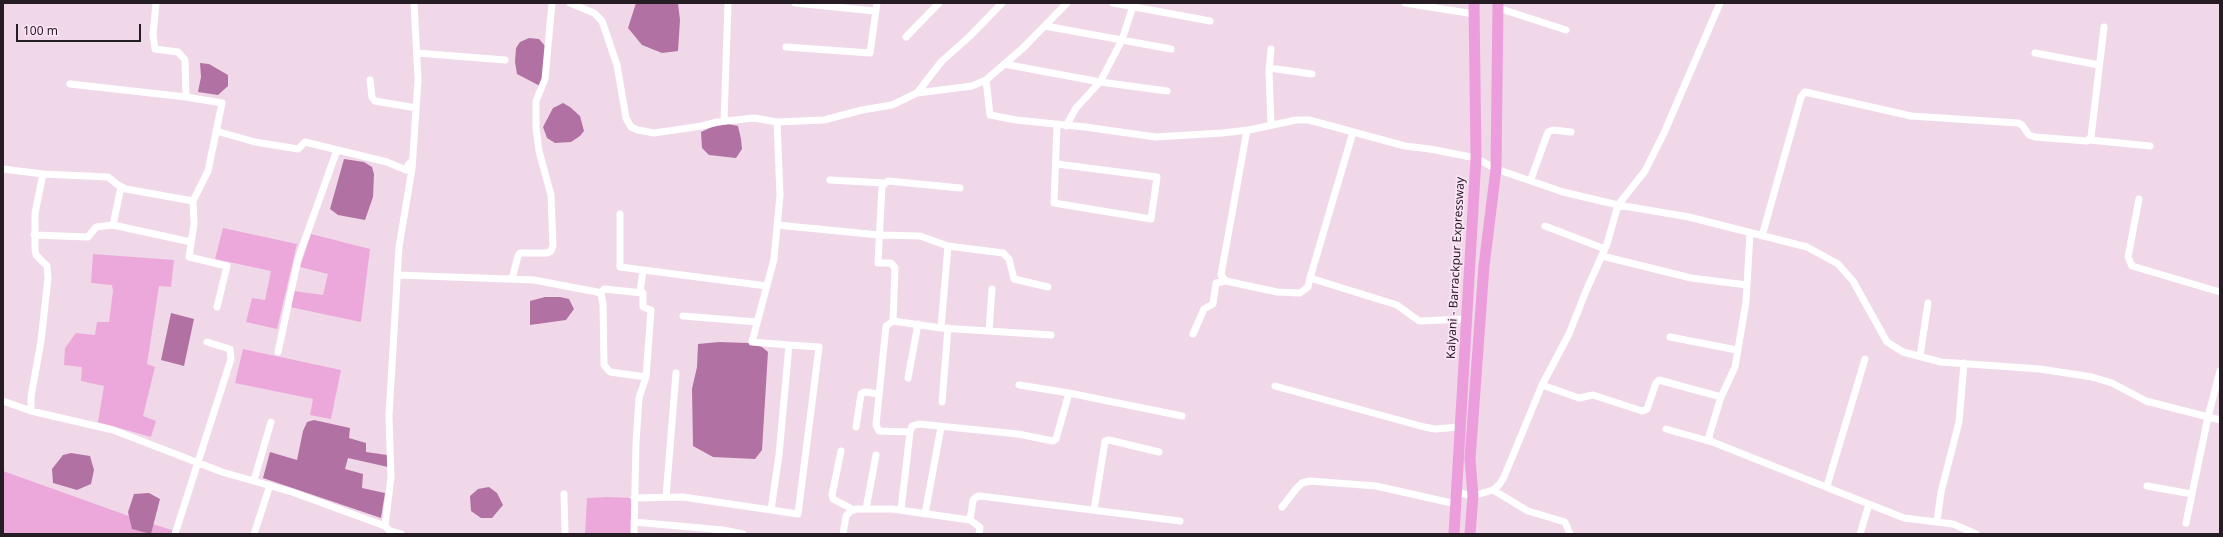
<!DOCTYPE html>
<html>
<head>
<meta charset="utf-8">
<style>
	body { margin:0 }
	#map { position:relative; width:2223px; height:537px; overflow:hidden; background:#f0d8e9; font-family:"Noto Sans",sans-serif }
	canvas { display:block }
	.frame { position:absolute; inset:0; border:4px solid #261d24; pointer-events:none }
	.scale { position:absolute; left:16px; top:24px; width:125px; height:18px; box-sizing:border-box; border:2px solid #261d24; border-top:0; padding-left:5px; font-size:12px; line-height:14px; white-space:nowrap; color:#261d24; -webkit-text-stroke:3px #fde5f7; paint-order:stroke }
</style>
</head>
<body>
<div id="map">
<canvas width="2223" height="537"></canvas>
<div class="frame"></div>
<div class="scale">100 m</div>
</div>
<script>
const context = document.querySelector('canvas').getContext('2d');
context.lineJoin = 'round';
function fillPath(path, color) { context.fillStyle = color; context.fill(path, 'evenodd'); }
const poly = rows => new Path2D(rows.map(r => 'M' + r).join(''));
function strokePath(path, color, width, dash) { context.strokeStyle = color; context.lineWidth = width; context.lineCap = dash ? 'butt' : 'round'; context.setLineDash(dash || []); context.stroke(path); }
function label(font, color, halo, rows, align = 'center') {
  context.font = font + ' "Noto Sans",sans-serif'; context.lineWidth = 3.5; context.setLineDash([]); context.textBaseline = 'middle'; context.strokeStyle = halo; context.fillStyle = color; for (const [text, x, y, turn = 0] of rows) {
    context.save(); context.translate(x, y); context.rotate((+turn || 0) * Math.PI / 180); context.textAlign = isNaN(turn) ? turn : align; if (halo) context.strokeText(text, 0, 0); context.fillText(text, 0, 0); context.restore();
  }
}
fillPath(poly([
	[223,228,297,244,277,329,246,322,252,298,265,300,271,271,215,259],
	[311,234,370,249,361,322,290,307,294,291,323,295,328,274,300,267],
	[93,254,174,260,171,287,159,286,147,364,155,367,143,416,156,421,151,437,98,422,104,386,81,381,82,367,64,365,65,348,76,333,95,335,97,322,109,322,113,291,112,285,91,283],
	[243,349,341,370,331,419,310,415,313,399,235,383],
	[3,471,140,520,184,534,3,534],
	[608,497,632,498,633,534,585,534,587,498]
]), '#eca8db');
fillPath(poly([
	[636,3,678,3,680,20,678,51,662,53,642,45,628,28],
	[529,38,539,39,546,47,546,66,540,86,517,74,515,62,516,48,520,42],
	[200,63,209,64,228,75,228,86,218,95,198,92,201,77],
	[563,103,570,107,580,116,584,131,580,136,571,142,555,143,547,138,543,127,553,108],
	[728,124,738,126,741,139,742,149,736,158,709,155,702,148,701,132,712,127],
	[344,159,364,162,372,167,374,174,373,197,365,220,338,215,330,209],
	[545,297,560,297,569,299,574,309,566,320,530,325,530,301],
	[171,313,194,319,184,366,161,360],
	[719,342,749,343,762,347,768,352,762,450,755,459,713,457,693,446,692,389,697,367,698,344],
	[314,420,350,428,349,438,366,443,366,452,387,455,388,467,348,458,345,469,363,474,362,488,385,493,381,518,263,478,270,452,297,460,303,431,307,422],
	[71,453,90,456,94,470,91,484,77,490,53,483,52,469,63,455],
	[489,487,497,493,503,505,492,518,481,518,471,511,470,496,478,489],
	[149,493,160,499,151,534,132,529,128,512,134,494]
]), '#b271a3');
strokePath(poly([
	[156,3,153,35,155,49,178,52,185,60,186,97],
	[570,3,594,13,602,21,617,65,626,118,631,127,638,130,654,133,702,126,717,122,754,118,777,122,824,120,862,110,892,105,917,93,972,86,986,80,990,115,1016,120,1085,127,1156,137,1222,133,1249,130,1296,120,1309,120,1405,146,1430,149,1476,158,1496,169,1563,192,1618,205,1689,217,1807,247,1838,264,1853,281,1887,342,1903,352,1941,362,2040,369,2092,377,2112,383,2146,401,2220,420],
	[795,3,875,11],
	[1113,3,1210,21],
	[1405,3,1474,14],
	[1498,8,1566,30],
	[1045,26,1171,49],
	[906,37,939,3],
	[786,47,870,53,877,3],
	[1271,49,1269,72,1271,124],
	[417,53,505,60],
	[2035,53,2099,65],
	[1004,64,1100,82,1167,91],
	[1269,68,1312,74],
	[370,80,372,97,375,101,416,108],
	[986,80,1023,48,1067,3],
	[917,93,941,62,970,36,1002,3],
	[724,121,728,3],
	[1066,126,1076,108,1100,82,1122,40,1134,3],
	[1247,130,1221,275,1226,281,1277,292,1300,293,1308,287,1310,278],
	[216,131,255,142,298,149,305,142,387,162,406,170,408,165,412,161],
	[1353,132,1310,278,1397,305,1419,321,1466,319],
	[2089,140,2150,146],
	[1057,164,1157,177,1151,219,1054,203,1057,125],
	[3,169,43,174,108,177,118,185,126,189,193,201,208,171,222,103,186,97,70,84],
	[1531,179,1548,132,1553,130,1571,132],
	[830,180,884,183],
	[121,187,113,225,191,242],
	[2139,199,2128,257,2132,266,2220,292],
	[193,201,194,224,189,257,227,266,217,307],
	[620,214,620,267,767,286],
	[777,225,879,235,920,236,948,246,1003,253,1009,259,1014,279,1048,287],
	[1545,226,1605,249],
	[1750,233,1746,302,1735,367,1721,397,1709,436,1710,441,1904,518,1953,524,1976,534],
	[34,235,88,237,96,227,113,225],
	[1762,236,1801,97,1805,92,1911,116,2018,123,2022,125,2029,135,2035,137,2087,141,2091,137,2104,27],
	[948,246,941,328,893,321,895,268,891,263,878,263,882,186,888,181,960,188],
	[1602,256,1691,278,1747,285],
	[397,275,534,280,597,292,601,293,603,304,604,365,610,372,646,377],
	[512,279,518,256,520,253,547,253,551,251,553,246,551,195,539,151,536,128,536,101,545,79,552,3],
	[601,293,604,289,643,293,643,307,651,310,646,377,639,398,636,443,634,534],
	[640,293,643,270],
	[683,316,757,322],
	[893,321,886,326,876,425,879,431,910,432,912,426,919,424,1018,434,1053,441,1056,439,1069,393,1182,416],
	[941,328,1051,335],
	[989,331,992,289],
	[1193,334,1204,309,1213,304,1216,283,1226,281],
	[1670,337,1737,350],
	[278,352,298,259,337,150],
	[1920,356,1928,303],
	[908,378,918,324],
	[1019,385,1069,393],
	[1542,385,1579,398,1593,395,1642,411,1647,409,1656,383,1659,380,1721,397],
	[1275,386,1424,427,1435,429,1460,427],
	[3,401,31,411,113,430,222,472,292,492,385,526],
	[942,402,948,328],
	[31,411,31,397,41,341,48,278,47,266,36,255,35,249,35,213,43,174],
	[856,427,861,394,865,392,879,394],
	[1666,429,1712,442],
	[841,451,832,495,833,499,854,510],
	[254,480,271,422],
	[1827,486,1865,359],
	[2147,486,2192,494],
	[1493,490,1528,511,1565,522,1570,534],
	[1456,492,1473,496,1493,490,1499,485,1504,477,1542,385,1569,334,1586,291,1607,244,1618,205,1645,171,1664,133,1720,3],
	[564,494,565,534],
	[666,497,676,373],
	[634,498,683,497,771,510,779,455,789,345,752,342,774,259,780,195,777,122],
	[1282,507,1296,489,1302,483,1310,481,1376,486,1456,504],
	[866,509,876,455],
	[771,510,798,514,819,347,789,345],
	[901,510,910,432],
	[1094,510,1105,441,1109,440,1159,452],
	[925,514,941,427],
	[970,520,973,500,976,497,980,496,1180,521],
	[1937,521,1941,492,1959,422,1964,363],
	[634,522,723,530,743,534],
	[2186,523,2208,417,2220,371],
	[175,534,231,359,230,349,207,342],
	[254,534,270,485],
	[401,534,390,531,385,526,391,477,389,416,399,247,412,169,418,80,414,3],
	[843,534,846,516,851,511,856,509,892,509,970,520,980,527,979,534],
	[1860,534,1869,504]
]), '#fff', 7);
strokePath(poly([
	[1454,534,1476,158,1474,3],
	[1470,534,1473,496,1470,459,1484,266,1496,169,1498,3]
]), '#ec9edc', 11);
label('12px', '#261d24', '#fde5f7', [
	["Kalyani - Barrackpur Expressway",1456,268,-87]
]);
</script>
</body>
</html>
